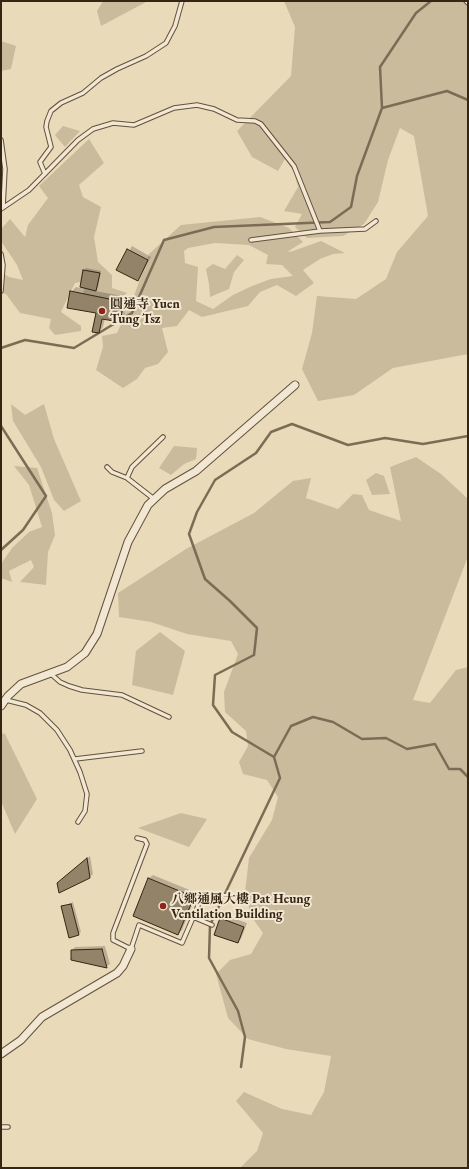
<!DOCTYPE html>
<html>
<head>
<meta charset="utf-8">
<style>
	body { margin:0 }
	#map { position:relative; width:469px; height:1169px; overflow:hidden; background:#e9daba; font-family:"EB Garamond",serif }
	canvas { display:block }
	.frame { position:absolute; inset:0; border:2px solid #352512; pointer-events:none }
</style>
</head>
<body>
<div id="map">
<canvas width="469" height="1169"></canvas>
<div class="frame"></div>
</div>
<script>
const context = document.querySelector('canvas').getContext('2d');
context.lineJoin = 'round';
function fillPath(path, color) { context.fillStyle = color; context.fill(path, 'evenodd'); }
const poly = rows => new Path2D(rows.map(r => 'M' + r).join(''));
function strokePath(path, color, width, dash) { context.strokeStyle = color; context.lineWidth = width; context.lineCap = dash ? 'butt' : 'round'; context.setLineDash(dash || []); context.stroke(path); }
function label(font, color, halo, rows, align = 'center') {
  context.font = font + ' "EB Garamond","Noto Serif TC",serif'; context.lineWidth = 4; context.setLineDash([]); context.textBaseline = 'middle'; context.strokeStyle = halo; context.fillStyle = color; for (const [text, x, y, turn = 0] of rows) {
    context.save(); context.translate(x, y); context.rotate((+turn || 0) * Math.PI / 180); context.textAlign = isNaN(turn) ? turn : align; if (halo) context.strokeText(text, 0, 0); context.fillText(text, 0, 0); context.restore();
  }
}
fillPath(poly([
	[103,1,148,1,101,26,97,11],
	[284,1,468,1,468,354,393,368,354,395,318,401,302,369,312,333,317,296,356,299,386,279,397,252,428,216,414,136,400,128,388,160,378,202,364,224,343,236,307,238,295,227,302,214,284,211,298,187,294,172,285,159,278,171,252,157,237,131,291,76,295,27],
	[1,41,16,46,11,69,1,71],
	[63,126,80,131,65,147,55,135],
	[89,139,104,163,79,185,83,197,101,207,94,237,98,262,112,275,112,288,127,293,113,306,80,302,87,281,75,283,61,312,81,326,81,331,55,335,49,328,51,319,20,313,6,294,1,293,1,272,9,277,23,280,17,265,1,241,2,228,10,219,25,237,28,225,48,198,39,186],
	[260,217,289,228,303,242,287,252,293,251,321,241,345,253,333,254,320,259,303,270,314,283,296,296,277,285,260,292,248,306,202,317,189,310,177,326,162,328,168,352,158,364,145,368,137,379,123,388,96,370,103,347,102,336,117,333,135,293,149,254,181,225],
	[215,243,249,245,268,255,266,264,282,265,293,276,271,279,252,286,233,295,213,309,196,301,198,267,185,263,184,251,188,248],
	[237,255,244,260,234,272,229,289,210,297,209,284,206,269,213,264,225,269],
	[11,404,25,415,44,404,54,439,81,501,64,511,54,500,41,467,13,421],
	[174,446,197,448,196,459,184,464,171,475,159,468],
	[416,457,441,474,468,499,467,559,413,700,430,703,456,670,468,667,468,1168,240,1168,257,1151,263,1133,236,1101,244,1092,282,1109,311,1115,324,1092,331,1056,286,1049,248,1039,228,1018,216,974,230,960,251,954,263,933,251,916,245,892,249,858,272,820,278,797,267,780,243,774,239,762,248,746,246,731,225,712,224,692,238,654,231,641,187,634,151,622,119,617,118,593,186,549,254,513,293,481,311,478,306,498,338,509,353,494,362,495,369,510,401,521,390,467],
	[14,466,37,468,52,513,55,535,48,552,46,585,20,582,34,567,31,560,9,571,12,582,1,578,1,564,12,548,29,532,42,527,29,485],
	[376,473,384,476,390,494,372,495,366,480],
	[160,632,185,651,173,695,132,685,136,651],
	[1,733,5,734,37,799,15,834,1,801],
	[181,813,207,819,189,847,138,828]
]), '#cabb9d');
fillPath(poly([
	[132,246,151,257,137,280,118,269],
	[86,268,101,271,98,287,95,291,128,297,125,316,120,321,105,318,103,327,99,332,97,313,71,292,76,287,81,288,84,270],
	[90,856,93,874,89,878,62,880],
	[153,875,197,893,182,930,178,934,149,878],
	[73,902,81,932,78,934,63,907],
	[224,915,247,923,241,939,237,942,221,919],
	[105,946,110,964,106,967,72,950,75,947]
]), '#0003');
strokePath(poly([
	[382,108,380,67,416,13,431,1],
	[1,348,25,340,74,348,132,313,164,240,214,227,330,222,351,207,357,176,382,108,447,91,468,100],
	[1,426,46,496,23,530,1,550],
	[274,757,232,732,213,705,215,675,254,655,257,628,230,601,205,579,189,534,197,512,215,480,256,453,271,432,292,424,348,445,385,438,423,444,468,436],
	[241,1067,245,1037,238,1011,209,958,210,925,280,778,274,757,291,726,313,717,333,722,362,739,386,738,407,749,435,744,449,769,460,769,468,777]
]), '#7c6c55', 2.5);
const building = poly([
	[127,249,148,260,138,281,116,270,127,249],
	[83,270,100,273,96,291,80,287,83,270],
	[70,291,124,302,120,322,102,319,99,333,92,332,96,313,67,308,70,291],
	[87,858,90,878,59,893,57,883,87,858],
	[148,878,194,897,178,935,133,916,148,878],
	[71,904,79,935,69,938,61,906,71,904],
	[220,918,244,927,238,943,214,935,220,918],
	[102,949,107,968,71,960,71,950,102,949]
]);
fillPath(building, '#938369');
strokePath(building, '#352512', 1);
const service = poly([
	[466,1,468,3],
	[1,140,5,169,3,207],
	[45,174,40,162,51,147,46,127,47,121,51,111,61,103,83,93,101,78,117,69,146,56,166,43,175,26,182,1],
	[1,209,29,190,78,140,93,129,113,123,134,125,174,108,197,105,214,109,237,120,255,121,261,124,294,166,320,231,251,240],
	[320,231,365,229,376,221],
	[1,254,3,265,1,291],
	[107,467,112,472,127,478,154,499],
	[127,478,132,467,163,437],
	[50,673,60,682,69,686,82,690,122,695,169,717],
	[6,700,26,705,40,713,57,730,70,750,80,772,87,794,85,811,78,822],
	[75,759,142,751],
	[137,838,145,840,147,844,113,933,113,940,131,949,139,925,182,943,198,906],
	[193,917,212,925],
	[1,1127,8,1127]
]);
const minor = poly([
	[1,706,8,696,21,684,67,667,85,653,97,634,128,542,148,505,165,489,196,471,295,385],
	[1,1054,21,1040,42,1017,117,973,123,966,131,949]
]);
strokePath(service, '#62523c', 5.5);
strokePath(minor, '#62523c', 9);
strokePath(service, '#f1e7d2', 3.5);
strokePath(minor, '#f1e7d2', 7);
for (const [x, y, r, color] of [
	[102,311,4,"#8f2418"],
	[163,906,4,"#8f2418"]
]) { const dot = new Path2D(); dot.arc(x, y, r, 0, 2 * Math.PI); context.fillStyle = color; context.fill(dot); strokePath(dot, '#f1e7d2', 1.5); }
label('bold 13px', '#352512', '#f1e7d2', [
	["圓通寺 Yuen",110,304],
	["Tung Tsz",110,319],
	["八鄉通風大樓 Pat Heung",171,899],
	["Ventilation Building",171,914]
], 'left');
</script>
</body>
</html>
